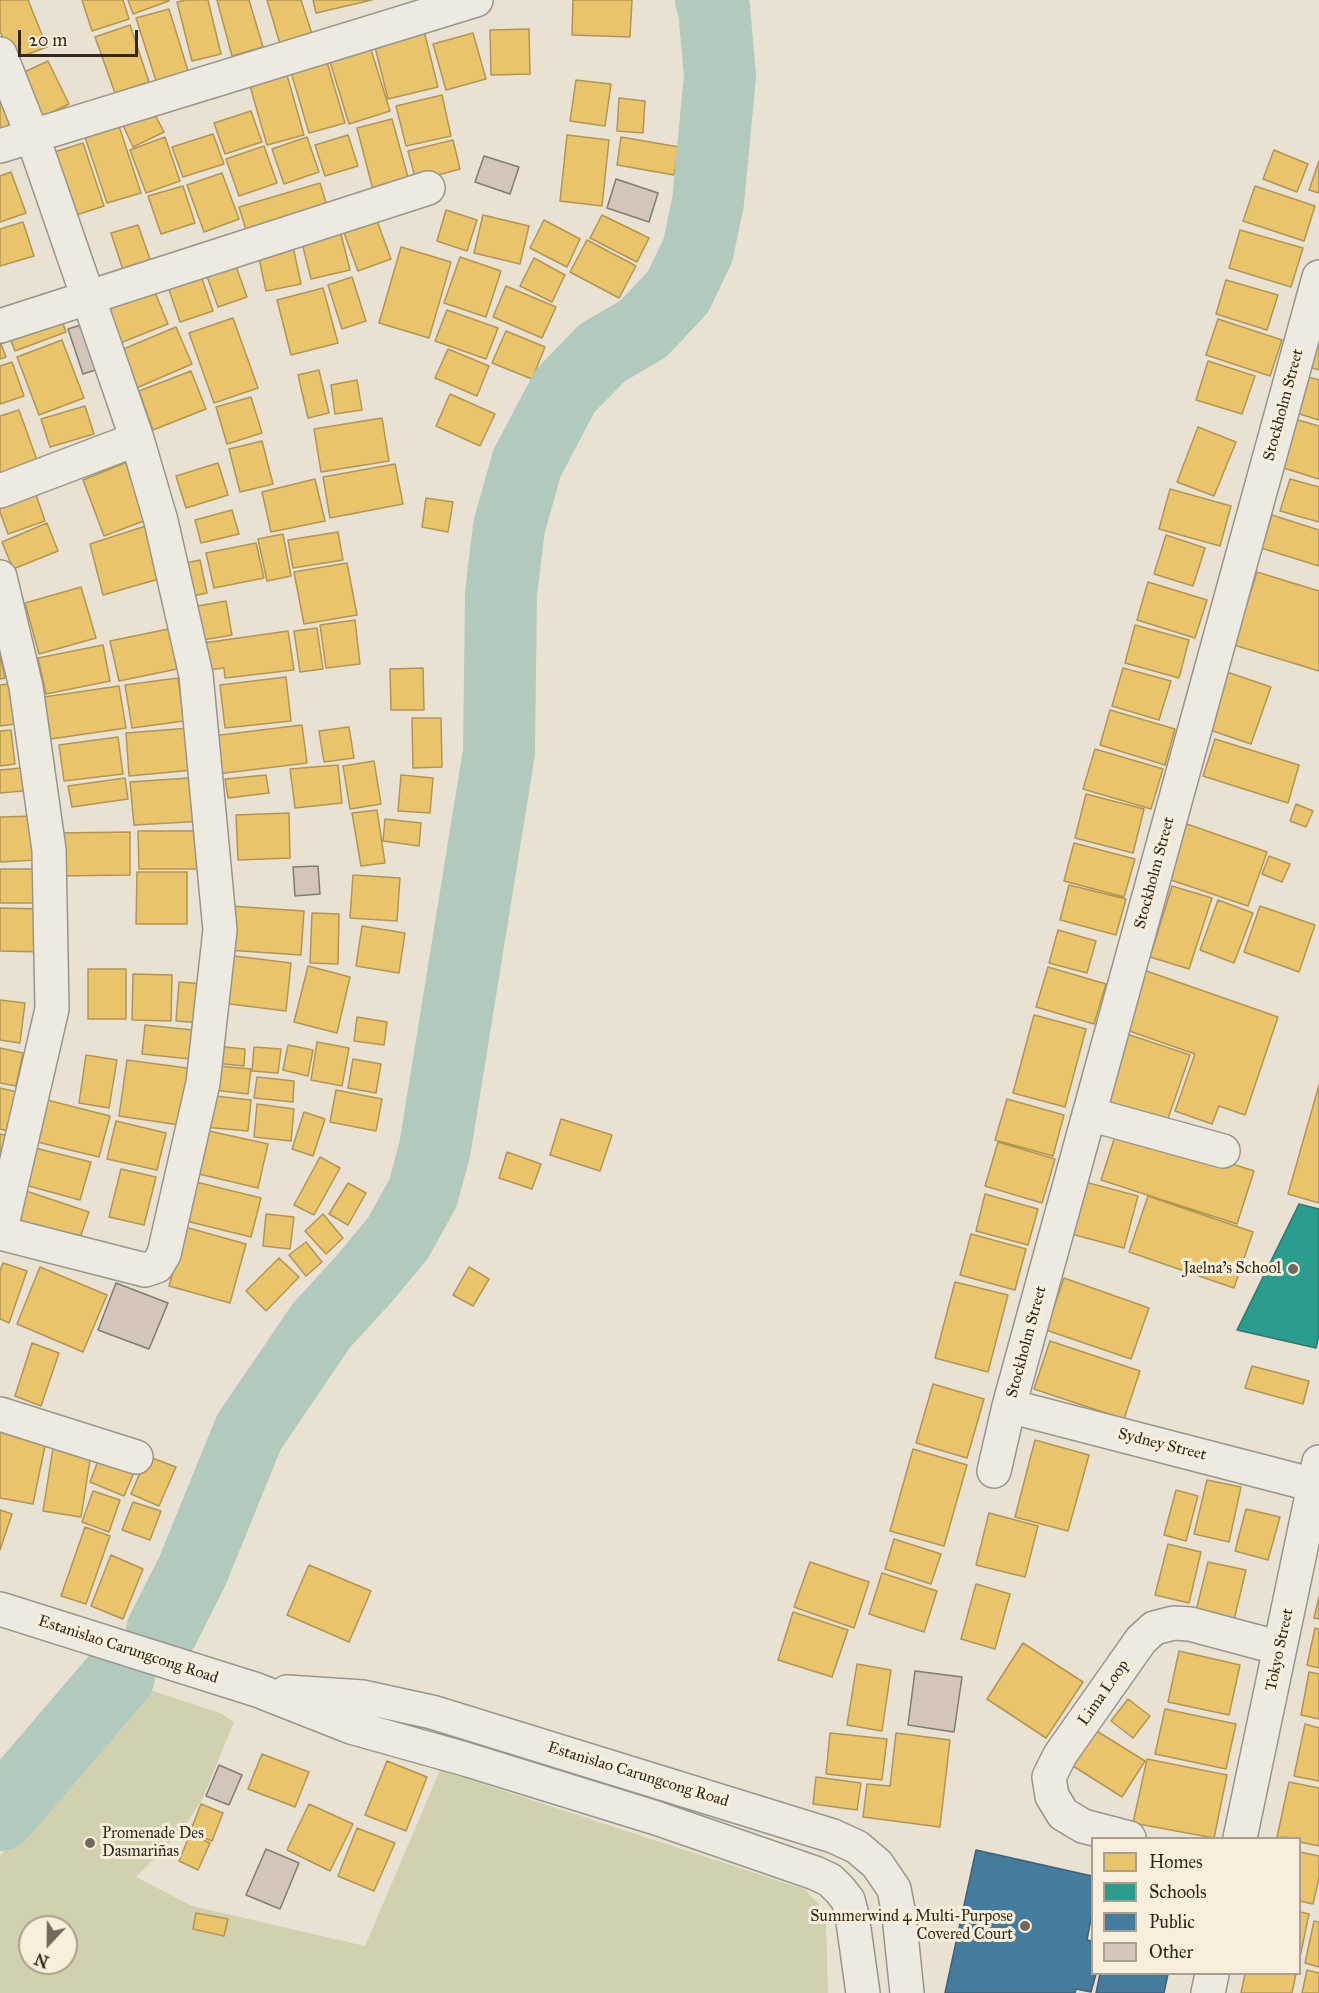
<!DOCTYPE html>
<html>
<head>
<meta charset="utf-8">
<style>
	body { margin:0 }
	#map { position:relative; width:1319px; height:1993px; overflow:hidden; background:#e9e2d2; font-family:"IM FELL Great Primer",serif }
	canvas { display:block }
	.legend { position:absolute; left:1091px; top:1837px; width:210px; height:138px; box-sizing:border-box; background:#f7eedb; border:2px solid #a99e8f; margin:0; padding:8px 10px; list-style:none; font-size:18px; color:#33261d }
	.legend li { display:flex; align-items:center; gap:12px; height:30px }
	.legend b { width:30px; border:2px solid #a99e8f }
	.north { position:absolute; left:18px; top:1915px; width:60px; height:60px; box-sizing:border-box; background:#f7eedb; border:2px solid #a99e8f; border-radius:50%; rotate:202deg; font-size:16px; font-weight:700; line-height:24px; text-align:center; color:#33261d }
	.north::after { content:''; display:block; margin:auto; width:21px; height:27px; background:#73685c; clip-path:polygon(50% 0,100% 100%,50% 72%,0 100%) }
	.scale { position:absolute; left:18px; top:30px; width:120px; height:27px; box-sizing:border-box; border:3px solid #33261d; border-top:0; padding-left:8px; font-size:18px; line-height:21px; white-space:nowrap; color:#33261d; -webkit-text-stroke:4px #f7eedb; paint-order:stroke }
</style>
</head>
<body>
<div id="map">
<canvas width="1319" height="1993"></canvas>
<ul class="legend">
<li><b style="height:16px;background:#e9c46a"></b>Homes</li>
<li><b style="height:16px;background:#2a9d8f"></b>Schools</li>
<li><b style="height:16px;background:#457b9d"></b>Public</li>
<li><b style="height:16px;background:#d3c5ba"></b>Other</li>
</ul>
<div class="north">N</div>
<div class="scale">20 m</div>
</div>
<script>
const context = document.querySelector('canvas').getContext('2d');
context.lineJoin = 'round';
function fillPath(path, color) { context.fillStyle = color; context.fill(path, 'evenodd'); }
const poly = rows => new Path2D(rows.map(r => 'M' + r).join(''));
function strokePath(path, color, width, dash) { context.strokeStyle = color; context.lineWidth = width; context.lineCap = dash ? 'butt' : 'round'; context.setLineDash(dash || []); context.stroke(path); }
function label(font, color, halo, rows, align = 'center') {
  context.font = font + ' "IM FELL Great Primer",serif'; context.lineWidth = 6; context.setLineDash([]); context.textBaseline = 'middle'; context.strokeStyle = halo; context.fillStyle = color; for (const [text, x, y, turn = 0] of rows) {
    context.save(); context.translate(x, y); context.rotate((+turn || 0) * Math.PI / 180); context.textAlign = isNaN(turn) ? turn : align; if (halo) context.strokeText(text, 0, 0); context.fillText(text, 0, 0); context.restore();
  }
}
fillPath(poly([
	[150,1690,220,1713,234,1722,202,1800,182,1830,136,1877,192,1906,365,1946,440,1770,804,1889,818,1903,826,1921,828,1993,0,1993,0,1856],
	[30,1927,66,1927,66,1963,30,1963]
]), '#d2d1af');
const homes = poly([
	[0,0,28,0,47,47,12,60,0,31,0,0],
	[82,0,123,0,129,19,92,31,82,0],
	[128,0,168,0,169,1,133,14,128,0],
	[186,0,208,0,221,54,192,61,177,2,186,0],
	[217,0,249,0,263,47,232,56,217,0],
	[267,0,301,0,313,37,281,47,267,0],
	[313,0,372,0,316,13,313,0],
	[573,0,632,0,630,37,572,35,573,0],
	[169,9,189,74,157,84,136,18,169,9],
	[422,23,438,87,388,99,372,35,422,23],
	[130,25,149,82,115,93,95,37,130,25],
	[529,29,530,74,491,75,490,30,529,29],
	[473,33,486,79,446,90,433,44,473,33],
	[368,40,390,111,349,124,327,52,368,40],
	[48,61,69,104,36,120,16,76,48,61],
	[327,62,345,123,309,133,291,72,327,62],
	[287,75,304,135,267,145,250,86,287,75],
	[576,80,611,84,605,126,570,121,576,80],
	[442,95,451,136,406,146,396,106,442,95],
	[619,98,645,101,643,133,617,131,619,98],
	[2,100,13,130,0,135,0,101,2,100],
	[152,109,164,132,133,147,122,123,152,109],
	[251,111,262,142,225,154,214,123,251,111],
	[392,119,409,181,373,190,357,128,392,119],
	[119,126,141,193,107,203,85,137,119,126],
	[213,134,224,164,183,177,172,147,213,134],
	[348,135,358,166,325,176,315,145,348,135],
	[567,135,609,140,602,206,560,201,567,135],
	[165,137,180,181,146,193,130,150,165,137],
	[307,137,319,172,284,184,272,149,307,137],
	[621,137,679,147,674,175,617,165,621,137],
	[453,140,460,169,416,181,408,151,453,140],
	[83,143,104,206,64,219,42,156,83,143],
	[264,146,277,183,239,196,226,159,264,146],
	[1274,150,1308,164,1297,192,1263,179,1274,150],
	[1319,161,1319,193,1309,190,1319,161],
	[11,172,26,213,0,222,0,176,11,172],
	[222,173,239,219,204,232,187,185,222,173],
	[320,183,330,216,249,240,239,207,320,183],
	[183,186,195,223,161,234,148,196,183,186],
	[1255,186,1315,206,1304,241,1243,221,1255,186],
	[446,210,477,220,467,251,437,241,446,210],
	[483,215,529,226,520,264,474,253,483,215],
	[602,215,649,238,637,262,590,238,602,215],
	[376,218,391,259,358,271,343,230,376,218],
	[544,220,580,239,567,267,530,248,544,220],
	[23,222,34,256,0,266,0,229,23,222],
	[338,222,350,270,311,279,299,231,338,222],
	[138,225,151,262,123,270,111,233,138,225],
	[1240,230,1303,248,1291,287,1229,268,1240,230],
	[587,240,636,266,619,298,570,272,587,240],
	[292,242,301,284,266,291,257,249,292,242],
	[401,247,451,262,429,338,379,323,401,247],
	[460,257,501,271,486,317,444,303,460,257],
	[233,258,247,297,218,307,204,268,233,258],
	[534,258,565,275,552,302,520,286,534,258],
	[199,270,213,311,180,322,166,281,199,270],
	[352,277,366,321,342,329,328,285,352,277],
	[1226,280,1278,295,1267,330,1216,314,1226,280],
	[506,286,556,307,542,338,493,317,506,286],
	[323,288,338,343,291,355,277,300,323,288],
	[154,290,168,324,115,345,101,310,154,290],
	[52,293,66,332,15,351,0,313,52,293],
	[447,310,498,328,486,359,435,341,447,310],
	[233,318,258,388,214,403,189,333,233,318],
	[1218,319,1282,340,1270,376,1206,355,1218,319],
	[1319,326,1319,370,1306,366,1319,326],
	[176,327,192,364,125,393,109,355,176,327],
	[506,331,545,347,532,379,492,363,506,331],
	[62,340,84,398,39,415,17,357,62,340],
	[0,341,6,357,0,359,0,341],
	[448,349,489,366,477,396,435,378,448,349],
	[1208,361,1255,376,1242,414,1196,400,1208,361],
	[12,362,24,396,0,404,0,366,12,362],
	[319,370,329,413,308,418,298,375,319,370],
	[191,371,206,409,153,430,139,391,191,371],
	[1305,376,1319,380,1319,420,1293,412,1305,376],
	[357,380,362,410,335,414,331,385,357,380],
	[450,394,495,414,480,446,436,426,450,394],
	[251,397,262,433,227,444,216,407,251,397],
	[85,406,94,434,50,447,41,419,85,406],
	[19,410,38,463,0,477,0,416,19,410],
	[382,418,389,461,321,472,314,429,382,418],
	[1291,418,1319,426,1319,479,1277,466,1291,418],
	[1198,427,1236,442,1214,496,1177,482,1198,427],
	[262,441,273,484,240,492,229,449,262,441],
	[132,460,149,519,104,536,83,480,132,460],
	[218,463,228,495,186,508,176,476,218,463],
	[395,464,403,504,330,518,323,477,395,464],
	[315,479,325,521,271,532,262,492,315,479],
	[1290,479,1319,487,1319,522,1280,511,1290,479],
	[31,480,45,521,8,534,0,512,0,491,31,480],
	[1170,489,1231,506,1220,546,1159,529,1170,489],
	[426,498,453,502,448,532,422,527,426,498],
	[232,510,239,534,201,543,195,520,232,510],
	[1272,515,1319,530,1319,566,1261,548,1272,515],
	[158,522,169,576,103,595,90,544,158,522],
	[47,523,58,551,13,569,2,542,47,523],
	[338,532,343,560,293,568,288,540,338,532],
	[283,534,291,576,267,581,258,539,283,534],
	[1166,535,1205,548,1193,586,1154,574,1166,535],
	[256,543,264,578,214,588,206,553,256,543],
	[200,560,207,593,188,597,181,564,200,560],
	[347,563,357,615,304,624,294,572,347,563],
	[1257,572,1319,591,1319,671,1234,645,1257,572],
	[1148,582,1207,600,1195,638,1137,620,1148,582],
	[81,587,96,638,39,654,25,603,81,587],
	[226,601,232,635,197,641,192,607,226,601],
	[355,620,360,664,326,668,320,625,355,620],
	[1135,625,1189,640,1179,678,1125,663,1135,625],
	[173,628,182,668,119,681,110,641,173,628],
	[317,628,323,669,300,672,294,631,317,628],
	[288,631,294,670,225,678,224,668,201,671,196,644,288,631],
	[103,645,110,681,46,694,38,658,103,645],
	[0,654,5,678,0,679,0,654],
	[423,668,424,710,391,710,390,669,423,668],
	[1123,668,1171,681,1159,720,1112,706,1123,668],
	[1227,672,1271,687,1251,744,1207,729,1227,672],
	[286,677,291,721,225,728,220,685,286,677],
	[178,678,184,721,132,728,125,685,178,678],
	[17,683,23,723,0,726,0,685,17,683],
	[119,686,126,728,51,739,44,697,119,686],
	[1110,710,1175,729,1165,765,1100,745,1110,710],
	[412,718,441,718,442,767,413,768,412,718],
	[302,725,307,763,217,774,212,736,302,725],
	[349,727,354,758,324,762,319,731,349,727],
	[190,728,193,770,129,776,126,733,190,728],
	[11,730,15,764,0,766,0,731,11,730],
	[118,737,123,774,64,781,59,745,118,737],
	[1215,739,1299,765,1288,803,1203,776,1215,739],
	[1095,749,1163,769,1151,809,1083,789,1095,749],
	[374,761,381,804,350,809,343,766,374,761],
	[338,765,342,803,295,808,290,769,338,765],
	[32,767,34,790,0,793,0,770,32,767],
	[266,775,269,793,228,798,225,779,266,775],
	[401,775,433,778,430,813,398,811,401,775],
	[203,777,205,821,134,825,130,782,203,777],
	[125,778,128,799,72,807,68,786,125,778],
	[1086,794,1144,809,1133,853,1075,838,1086,794],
	[1296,804,1313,811,1306,827,1290,821,1296,804],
	[377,810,385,863,361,866,352,813,377,810],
	[289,813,290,858,238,860,236,815,289,813],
	[35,816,36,860,0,862,0,817,35,816],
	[385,819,421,823,419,846,383,841,385,819],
	[1184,823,1267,852,1248,906,1165,878,1184,823],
	[138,831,202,831,202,869,139,869,138,831],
	[130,832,130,875,56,876,56,833,130,832],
	[1074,843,1135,859,1124,897,1064,881,1074,843],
	[1269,856,1290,864,1282,882,1262,874,1269,856],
	[0,869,34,869,35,903,0,903,0,869],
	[137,872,187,872,187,924,136,924,137,872],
	[353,875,400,878,397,921,350,918,353,875],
	[1069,885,1126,899,1116,935,1060,920,1069,885],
	[1172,886,1212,898,1189,969,1150,957,1172,886],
	[1218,900,1253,913,1234,963,1200,950,1218,900],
	[230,906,304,911,301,955,227,950,230,906],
	[1260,906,1315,925,1299,972,1244,952,1260,906],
	[0,908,42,909,41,952,0,951,0,908],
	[312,913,339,914,338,964,310,963,312,913],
	[362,926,405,933,399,973,356,966,362,926],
	[1058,930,1096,941,1087,973,1049,963,1058,930],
	[226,955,291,963,286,1011,222,1003,226,955],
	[308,966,350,977,337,1033,294,1022,308,966],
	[1048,967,1106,984,1094,1024,1036,1007,1048,967],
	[1135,967,1278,1017,1245,1115,1219,1106,1212,1124,1175,1111,1195,1054,1115,1026,1135,967],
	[88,969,126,969,126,1019,88,1019,88,969],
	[133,974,172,975,171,1021,132,1020,133,974],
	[179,982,206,984,203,1023,176,1021,179,982],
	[0,1000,25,1003,20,1043,0,1040,0,1000],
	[1034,1015,1086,1029,1065,1107,1013,1093,1034,1015],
	[357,1017,387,1022,384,1045,354,1041,357,1017],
	[145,1025,202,1031,200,1060,142,1054,145,1025],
	[1124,1033,1190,1055,1165,1127,1100,1105,1124,1033],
	[317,1042,349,1048,342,1086,311,1080,317,1042],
	[206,1045,245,1049,244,1066,204,1062,206,1045],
	[288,1045,313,1050,308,1076,283,1070,288,1045],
	[254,1047,281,1049,278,1073,252,1071,254,1047],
	[0,1048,23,1053,16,1086,0,1083,0,1048],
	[86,1055,117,1060,109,1108,79,1103,86,1055],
	[353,1059,381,1064,376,1093,348,1088,353,1059],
	[127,1060,194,1069,186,1126,119,1116,127,1060],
	[208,1065,251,1069,248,1094,206,1089,208,1065],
	[257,1077,294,1081,293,1102,254,1098,257,1077],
	[1319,1085,1319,1203,1288,1194,1319,1085],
	[0,1088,21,1093,12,1132,0,1129,0,1088],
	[336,1090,382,1099,376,1131,330,1122,336,1090],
	[207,1095,251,1100,248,1131,204,1127,207,1095],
	[43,1099,110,1116,99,1157,33,1141,43,1099],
	[1007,1099,1064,1115,1053,1156,995,1140,1007,1099],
	[257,1104,294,1109,291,1141,254,1137,257,1104],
	[304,1112,325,1119,313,1156,292,1149,304,1112],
	[561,1119,612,1135,600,1171,550,1155,561,1119],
	[116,1121,166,1133,157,1170,107,1159,116,1121],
	[1118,1127,1254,1171,1237,1224,1101,1180,1118,1127],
	[209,1131,268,1144,258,1188,199,1174,209,1131],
	[0,1134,16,1138,0,1177,0,1134],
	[998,1142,1055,1159,1042,1203,985,1186,998,1142],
	[35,1148,91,1162,80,1200,25,1185,35,1148],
	[507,1152,541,1164,532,1189,499,1178,507,1152],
	[320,1157,340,1168,314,1215,294,1205,320,1157],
	[121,1169,156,1177,144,1225,109,1217,121,1169],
	[192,1181,261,1198,251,1237,182,1220,192,1181],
	[1085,1182,1138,1196,1124,1248,1071,1234,1085,1182],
	[348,1183,366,1193,348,1225,329,1214,348,1183],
	[26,1191,89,1212,77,1246,15,1225,26,1191],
	[985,1194,1038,1209,1028,1245,976,1231,985,1194],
	[1148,1196,1253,1232,1234,1288,1129,1252,1148,1196],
	[266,1214,294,1217,290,1249,263,1246,266,1214],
	[323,1214,343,1238,326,1254,305,1231,323,1214],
	[185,1227,246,1244,230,1303,169,1286,185,1227],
	[971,1234,1026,1249,1015,1290,960,1275,971,1234],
	[306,1242,322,1262,306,1276,289,1255,306,1242],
	[279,1258,299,1277,266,1311,246,1291,279,1258],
	[3,1263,27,1271,9,1323,0,1319,0,1271,3,1263],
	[40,1267,107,1295,83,1352,17,1324,40,1267],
	[469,1267,489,1279,473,1306,453,1295,469,1267],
	[1064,1278,1149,1308,1131,1359,1046,1330,1064,1278],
	[955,1282,1008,1295,988,1372,935,1358,955,1282],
	[1050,1341,1140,1371,1124,1419,1034,1389,1050,1341],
	[32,1343,59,1353,41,1406,15,1396,32,1343],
	[1252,1366,1309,1381,1303,1404,1245,1388,1252,1366],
	[933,1384,984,1399,967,1458,916,1443,933,1384],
	[0,1432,46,1441,33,1504,0,1498,0,1432],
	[1035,1440,1089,1455,1068,1531,1015,1517,1035,1440],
	[53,1448,91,1454,81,1517,43,1511,53,1448],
	[913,1449,967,1465,944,1546,890,1531,913,1449],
	[101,1453,136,1468,124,1496,90,1482,101,1453],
	[147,1456,176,1467,159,1506,131,1494,147,1456],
	[1207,1480,1241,1487,1229,1542,1194,1534,1207,1480],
	[1176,1490,1198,1496,1186,1541,1164,1535,1176,1490],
	[93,1491,120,1500,109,1532,82,1522,93,1491],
	[133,1502,161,1511,150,1540,122,1530,133,1502],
	[1246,1509,1280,1517,1268,1560,1235,1551,1246,1509],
	[0,1510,12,1514,0,1550,0,1510],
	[989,1513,1038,1526,1025,1577,976,1565,989,1513],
	[85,1527,110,1536,86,1604,61,1596,85,1527],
	[894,1539,941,1554,931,1584,885,1569,894,1539],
	[1168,1544,1201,1552,1189,1603,1155,1595,1168,1544],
	[111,1555,143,1569,123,1619,91,1606,111,1555],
	[810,1562,869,1582,854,1628,794,1607,810,1562],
	[1208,1562,1246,1570,1234,1620,1196,1611,1208,1562],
	[309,1565,371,1591,349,1642,287,1615,309,1565],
	[882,1573,937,1591,924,1632,869,1614,882,1573],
	[976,1584,1010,1594,995,1649,961,1639,976,1584],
	[1319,1597,1319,1619,1314,1618,1319,1597],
	[793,1612,848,1630,832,1677,778,1660,793,1612],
	[1315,1628,1319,1629,1319,1668,1307,1665,1315,1628],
	[1023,1643,1083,1682,1046,1738,987,1699,1023,1643],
	[1179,1651,1240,1665,1229,1715,1168,1702,1179,1651],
	[857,1664,891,1670,882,1731,847,1725,857,1664],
	[1309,1672,1319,1674,1319,1719,1301,1715,1309,1672],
	[1128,1699,1150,1716,1133,1738,1111,1721,1128,1699],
	[1165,1709,1236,1724,1226,1769,1155,1754,1165,1709],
	[1305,1724,1319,1728,1319,1781,1294,1776,1305,1724],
	[1095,1730,1145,1761,1122,1797,1073,1766,1095,1730],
	[830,1733,887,1739,882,1780,826,1774,830,1733],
	[896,1733,950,1740,940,1827,863,1817,867,1784,890,1786,896,1733],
	[262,1754,309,1772,295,1807,248,1789,262,1754],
	[1147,1759,1227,1775,1214,1838,1133,1823,1147,1759],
	[387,1761,427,1777,406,1831,365,1815,387,1761],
	[816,1777,861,1783,857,1810,813,1804,816,1777],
	[1289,1782,1319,1788,1319,1846,1300,1842,1300,1838,1277,1837,1289,1782],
	[201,1804,223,1813,212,1841,190,1832,201,1804],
	[309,1804,353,1824,330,1871,287,1850,309,1804],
	[357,1828,395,1843,374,1891,338,1876,357,1828],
	[190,1834,210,1843,198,1870,179,1861,190,1834],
	[1300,1852,1319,1856,1319,1878,1313,1904,1300,1901,1300,1852],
	[1300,1912,1309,1914,1300,1957,1300,1912],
	[196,1913,228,1919,224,1936,193,1929,196,1913],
	[1314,1921,1319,1922,1319,1967,1305,1963,1314,1921],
	[1307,1970,1319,1973,1319,1993,1302,1993,1307,1970],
	[1245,1974,1296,1974,1292,1993,1241,1993,1245,1974]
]);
fillPath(homes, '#e9c46a');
strokePath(homes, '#b29553', 1.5);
const schools = poly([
	[1299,1204,1319,1209,1319,1335,1316,1348,1237,1330,1299,1204]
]);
fillPath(schools, '#2a9d8f');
strokePath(schools, '#2d796d', 1.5);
const public = poly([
	[976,1850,1092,1876,1092,1913,1087,1940,1092,1941,1092,1974,1096,1974,1091,1992,1076,1989,1075,1993,945,1993,976,1850],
	[1100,1974,1168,1974,1164,1993,1096,1993,1100,1974]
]);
fillPath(public, '#457b9d');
strokePath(public, '#406277', 1.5);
strokePath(poly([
	[162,1631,192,1572,249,1432,321,1326,364,1279,398,1238,423,1193,435,1148,499,752,501,594,509,527,527,463,565,391,602,353,643,329,678,292,698,250,708,202,720,76,714,8,711,0],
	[0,1815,119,1676]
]), '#b2cabe', 72);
const building = poly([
	[484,156,519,167,510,194,475,182,484,156],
	[616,179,658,193,649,222,607,208,616,179],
	[87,323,102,368,83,374,68,329,87,323],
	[318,866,320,894,295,896,293,867,318,866],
	[116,1283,168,1303,149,1349,98,1330,116,1283],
	[915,1671,962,1677,954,1732,908,1725,915,1671],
	[219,1765,242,1775,229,1805,206,1796,219,1765],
	[266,1849,299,1863,280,1909,246,1895,266,1849]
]);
fillPath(building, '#d3c5ba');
strokePath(building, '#817b72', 1.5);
const minor = poly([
	[0,54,32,135,137,439,161,521,196,675,220,930,203,1083,164,1254,157,1266,145,1270,0,1233],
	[0,146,476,0],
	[0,326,428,188],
	[0,491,137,439],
	[0,577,26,687,49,850,52,1009,0,1233],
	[1089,1114,1223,1151],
	[1009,1406,1314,1485],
	[0,1414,136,1457],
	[994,1471,1009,1406,1319,277],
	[0,1609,257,1690,351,1727,465,1759,656,1818,815,1873,830,1880,840,1890,848,1900,852,1915,863,1993],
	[287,1692,363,1697,432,1712,833,1836,857,1847,877,1864,894,1889,899,1915,907,1993],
	[1129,1838,1083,1826,1063,1814,1052,1796,1049,1777,1060,1755,1141,1640,1154,1628,1174,1623,1190,1624,1280,1648],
	[1240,1838,1319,1462],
	[1208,1993,1212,1974]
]);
strokePath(minor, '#9a958b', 36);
strokePath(minor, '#edeae1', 33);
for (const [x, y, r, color] of [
	[1293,1269,6,"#73685c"],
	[90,1843,6,"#73685c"],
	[1025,1926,6,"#73685c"]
]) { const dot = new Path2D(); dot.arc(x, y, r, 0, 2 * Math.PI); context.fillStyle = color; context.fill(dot); strokePath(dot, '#f7eedb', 2); }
label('16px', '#33261d', '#f7eedb', [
	["Stockholm Street",1284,405,-75],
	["Stockholm Street",1155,873,-75],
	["Stockholm Street",1027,1342,-75],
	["Sydney Street",1162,1445,14],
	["Estanislao Carungcong Road",128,1650,18],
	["Tokyo Street",1280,1650,-78],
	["Lima Loop",1104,1693,-55],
	["Estanislao Carungcong Road",638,1775,17]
]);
label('16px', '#33261d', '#f7eedb', [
	["Jaelna's School",1281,1269],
	["Promenade Des",102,1834,"left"],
	["Dasmariñas",102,1852,"left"],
	["Summerwind 4 Multi-Purpose",1013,1917],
	["Covered Court",1013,1935]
], 'right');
</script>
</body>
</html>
